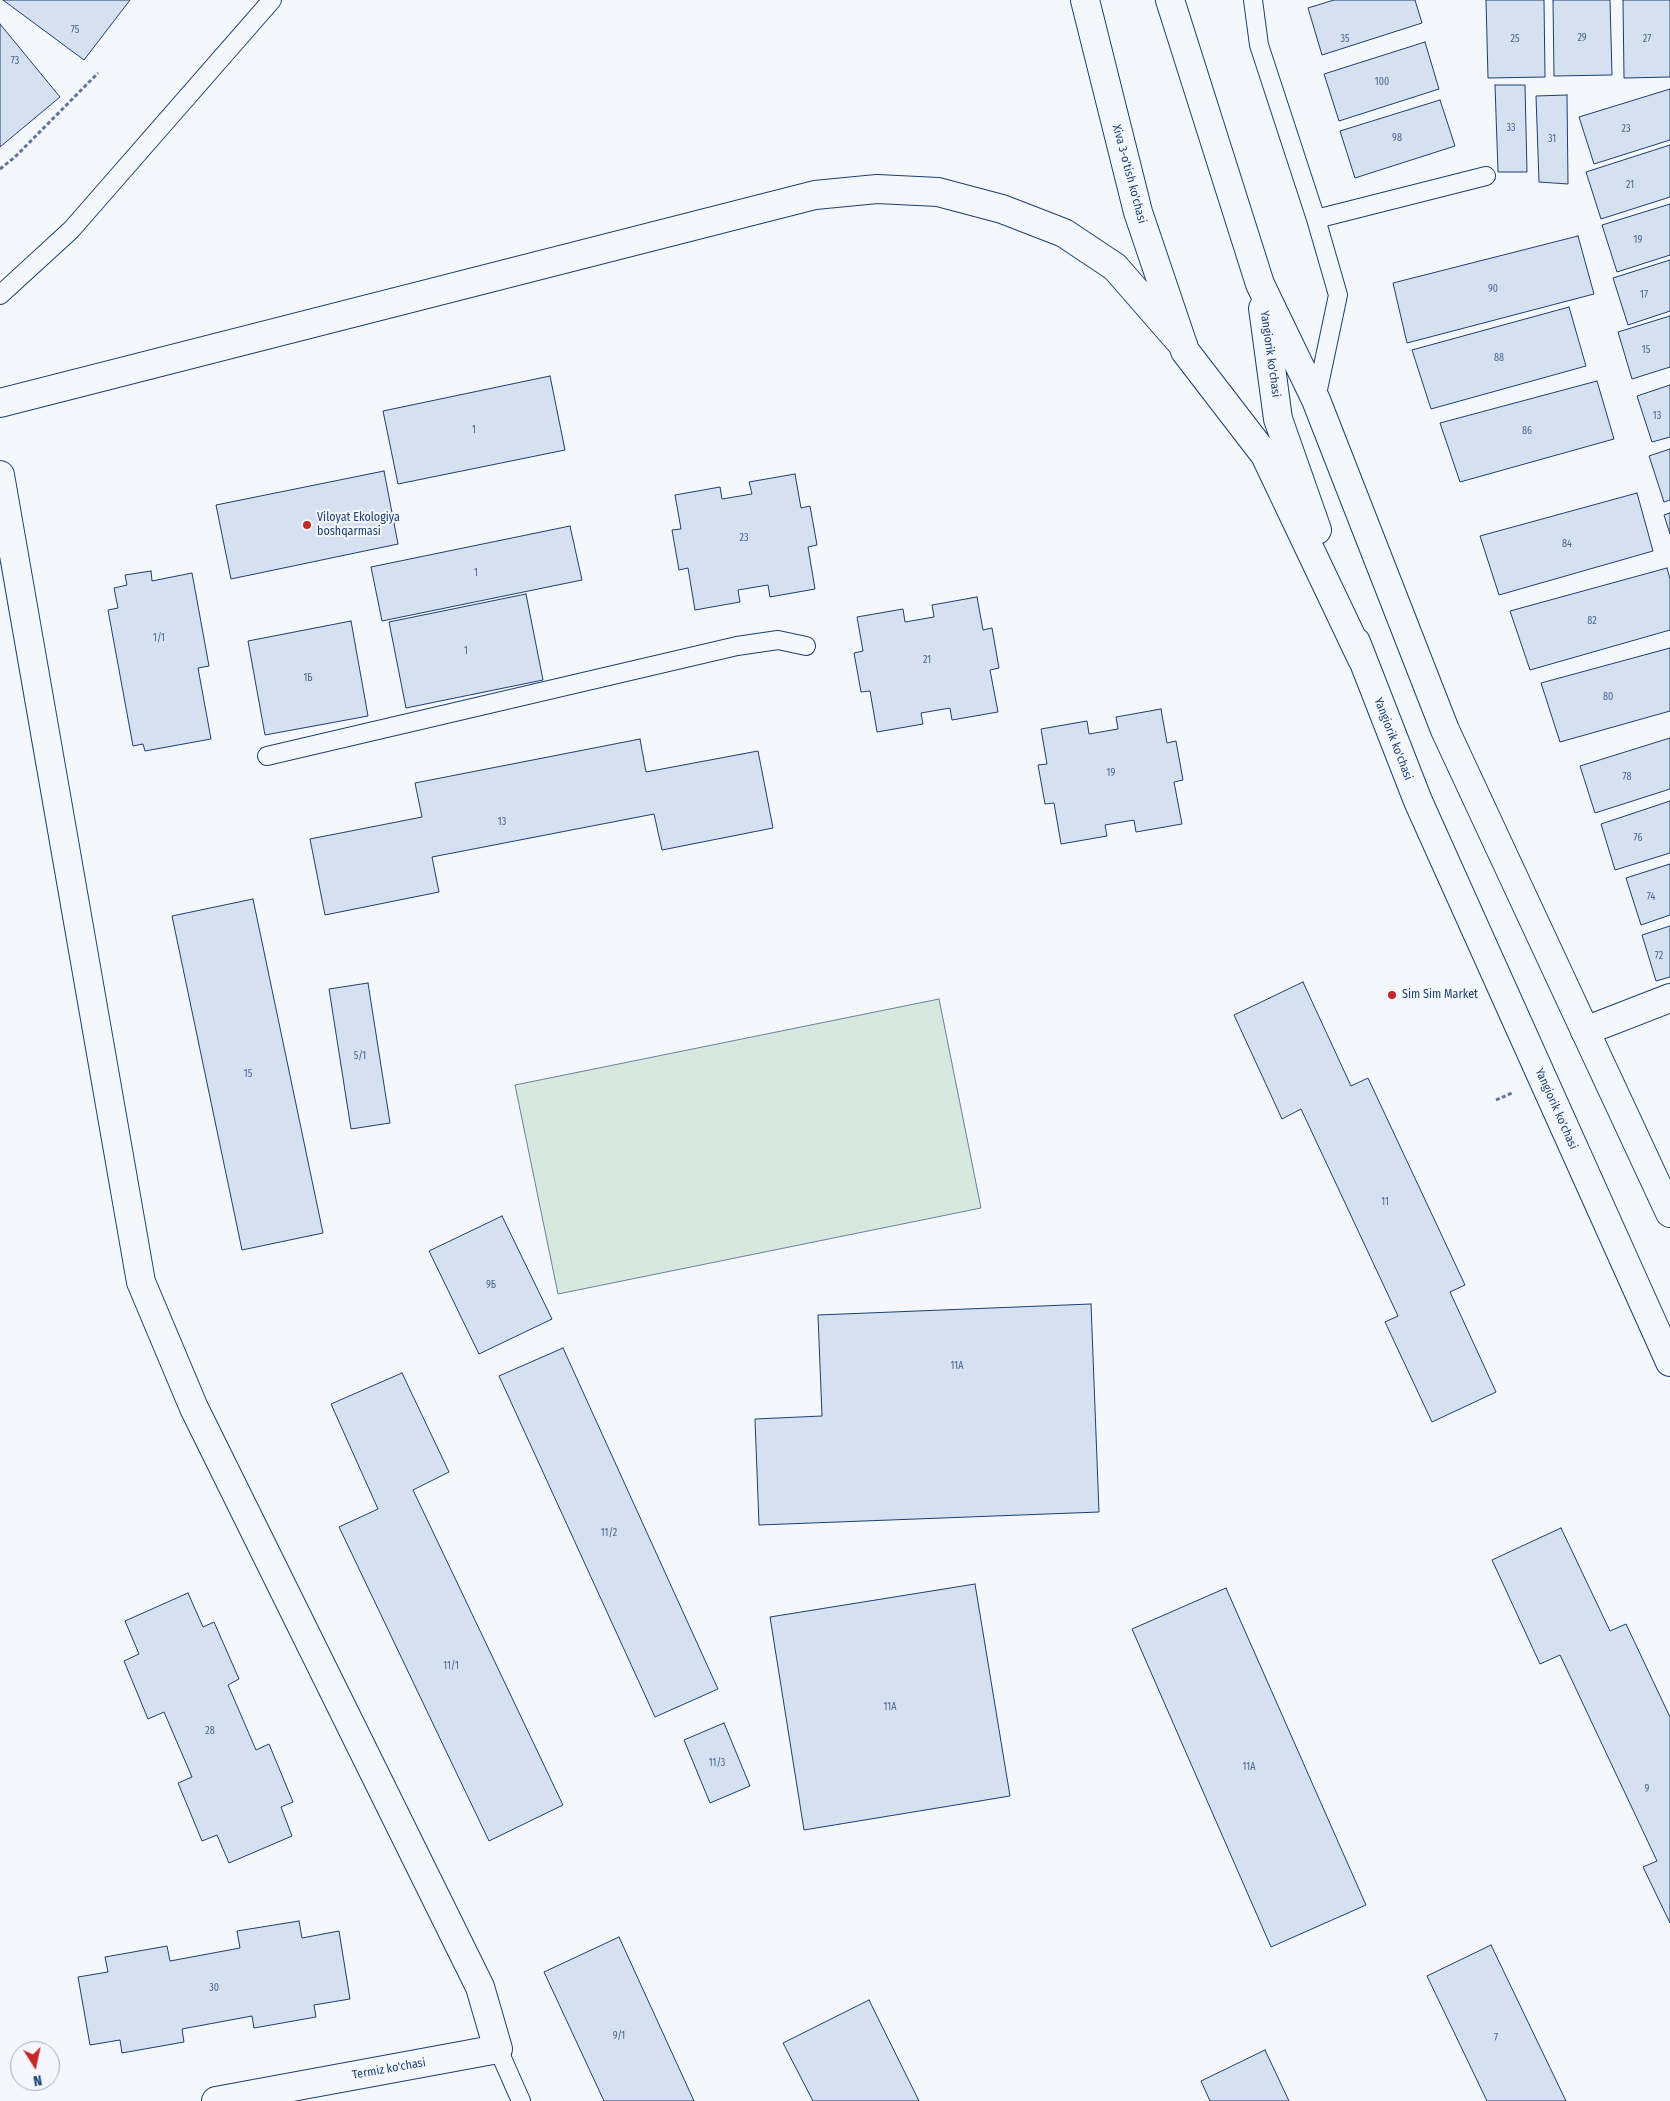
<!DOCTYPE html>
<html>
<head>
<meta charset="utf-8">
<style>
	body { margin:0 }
	#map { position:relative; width:1670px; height:2101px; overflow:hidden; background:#f4f7fb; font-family:"Fira Sans Condensed",sans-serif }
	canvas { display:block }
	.north { position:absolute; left:10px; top:2041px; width:50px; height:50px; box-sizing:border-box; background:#f4f7fb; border:1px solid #9eadc5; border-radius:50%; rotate:170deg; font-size:14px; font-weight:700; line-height:20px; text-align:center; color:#1d3f73 }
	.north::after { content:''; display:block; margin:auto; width:18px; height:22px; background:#c62828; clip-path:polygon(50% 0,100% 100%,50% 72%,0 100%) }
</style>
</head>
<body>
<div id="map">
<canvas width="1670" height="2101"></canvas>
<div class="north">N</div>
</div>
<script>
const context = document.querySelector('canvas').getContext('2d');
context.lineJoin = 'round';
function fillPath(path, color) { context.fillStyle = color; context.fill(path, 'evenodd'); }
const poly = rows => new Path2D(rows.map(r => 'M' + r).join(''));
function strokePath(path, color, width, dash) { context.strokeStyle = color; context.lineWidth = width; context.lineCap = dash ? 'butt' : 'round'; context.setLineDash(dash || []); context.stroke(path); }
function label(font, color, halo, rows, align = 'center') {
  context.font = font + ' "Fira Sans Condensed",sans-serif'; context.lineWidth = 4; context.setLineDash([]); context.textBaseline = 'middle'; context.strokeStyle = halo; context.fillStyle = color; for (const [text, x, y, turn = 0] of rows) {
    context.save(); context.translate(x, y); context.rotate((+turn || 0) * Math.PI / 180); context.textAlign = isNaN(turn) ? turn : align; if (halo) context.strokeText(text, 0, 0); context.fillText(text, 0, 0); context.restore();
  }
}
const green = poly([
	[939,999,981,1208,558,1294,515,1085,939,999]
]);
fillPath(green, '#d7e8df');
strokePath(green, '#687fa3', 1);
const building = poly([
	[3,0,130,0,84,60,3,0],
	[1334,0,1415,0,1422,23,1322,55,1308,8,1334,0],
	[1486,0,1544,0,1545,77,1488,78,1486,0],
	[1553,0,1610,0,1612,75,1554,76,1553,0],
	[1623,0,1670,0,1670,77,1624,78,1623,0],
	[0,24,60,97,0,147,0,24],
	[1425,42,1439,89,1339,121,1324,74,1425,42],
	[1495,85,1525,85,1527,172,1498,172,1495,85],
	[1670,89,1670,140,1594,164,1579,117,1670,89],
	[1567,95,1568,184,1539,182,1536,96,1567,95],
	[1440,100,1455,146,1355,178,1340,131,1440,100],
	[1670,145,1670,197,1601,219,1586,172,1670,145],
	[1670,204,1670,255,1617,272,1602,225,1670,204],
	[1578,236,1594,294,1407,343,1393,283,1578,236],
	[1670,260,1670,311,1628,325,1613,278,1670,260],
	[1569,307,1586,366,1431,409,1412,350,1569,307],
	[1670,316,1670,367,1632,379,1618,332,1670,316],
	[550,376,565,450,398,484,383,411,550,376],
	[1597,381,1614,439,1460,482,1440,423,1597,381],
	[1670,385,1670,437,1652,442,1637,396,1670,385],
	[1670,449,1670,500,1664,502,1649,456,1670,449],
	[384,471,398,544,231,579,216,505,384,471],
	[795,474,801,508,810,506,817,545,808,547,815,589,770,597,768,585,738,590,740,602,695,610,688,568,679,570,672,530,681,529,675,495,720,487,722,499,752,494,749,482,795,474],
	[1637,493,1653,551,1499,595,1480,536,1637,493],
	[1670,513,1670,534,1664,515,1670,513],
	[570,526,582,580,382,621,371,567,570,526],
	[1667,568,1670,579,1670,630,1530,670,1510,611,1667,568],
	[151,571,152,581,192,573,209,666,198,668,211,739,145,751,143,744,133,746,108,610,118,608,114,588,127,585,125,575,151,571],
	[526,594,543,680,406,708,389,622,526,594],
	[977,597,983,630,992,628,999,668,990,670,998,712,952,720,950,708,921,713,923,724,877,732,870,691,861,692,854,653,863,651,857,617,903,609,905,622,934,617,932,605,977,597],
	[351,621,368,716,265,735,248,641,351,621],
	[1670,648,1670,711,1560,742,1541,683,1670,648],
	[1161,709,1167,743,1176,741,1183,780,1174,782,1182,824,1136,832,1134,820,1105,825,1107,836,1061,844,1054,803,1045,804,1038,765,1047,764,1041,729,1087,721,1089,734,1118,729,1116,717,1161,709],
	[1670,738,1670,789,1595,813,1580,766,1670,738],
	[640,739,646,772,758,751,773,828,662,850,654,814,432,857,439,892,325,915,310,839,422,817,415,783,640,739],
	[1670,801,1670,853,1615,870,1601,824,1670,801],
	[1670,864,1670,915,1641,925,1626,878,1670,864],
	[253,899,323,1233,242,1250,172,916,253,899],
	[1670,926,1670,977,1656,981,1642,935,1670,926],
	[1303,982,1351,1086,1368,1078,1465,1285,1450,1292,1496,1392,1432,1422,1385,1322,1398,1316,1301,1109,1282,1119,1234,1015,1303,982],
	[368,983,390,1123,351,1129,329,989,368,983],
	[502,1216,552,1319,479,1354,429,1251,502,1216],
	[1091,1304,1099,1512,759,1525,755,1419,822,1416,818,1315,1091,1304],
	[563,1348,718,1689,655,1717,499,1376,563,1348],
	[402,1373,449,1472,413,1490,563,1805,489,1841,339,1527,378,1509,331,1404,402,1373],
	[1561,1528,1610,1631,1626,1624,1670,1717,1670,1923,1643,1867,1657,1861,1560,1655,1540,1664,1492,1560,1561,1528],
	[975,1584,1010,1796,804,1830,770,1617,975,1584],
	[1226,1588,1366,1905,1271,1947,1132,1629,1226,1588],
	[188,1593,203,1627,214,1622,239,1679,228,1685,256,1750,269,1744,293,1802,281,1807,292,1836,229,1863,217,1835,202,1841,178,1783,192,1777,164,1712,148,1719,124,1661,139,1654,125,1621,188,1593],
	[724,1723,750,1786,710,1803,684,1740,724,1723],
	[299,1921,302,1938,339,1931,350,1999,314,2005,316,2017,254,2028,252,2016,182,2029,184,2042,122,2053,120,2040,90,2045,78,1977,108,1972,105,1957,167,1946,170,1961,240,1948,237,1931,299,1921],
	[619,1937,694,2101,604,2101,544,1972,619,1937],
	[1491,1945,1566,2101,1487,2101,1427,1976,1491,1945],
	[869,2000,919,2101,813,2101,783,2043,869,2000],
	[1265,2050,1289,2101,1210,2101,1201,2081,1265,2050]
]);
fillPath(building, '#d5e0f0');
strokePath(building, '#1d3f73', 1);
const lane = poly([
	[1253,0,1259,45,1316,219,1338,295,1316,399],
	[1316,219,1486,176],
	[0,295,71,230,272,0],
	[267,756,737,646,778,640,806,646],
	[498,2049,521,2101]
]);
const street = poly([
	[1085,0,1138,212,1183,345],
	[0,475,141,1282,194,1408,480,1987,498,2049,216,2101],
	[1585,1031,1670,998]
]);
const secondary = poly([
	[1170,0,1260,284,1316,400,1445,730,1670,1213],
	[1263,308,1278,419,1317,530],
	[0,403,815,195,877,189,938,192,1002,209,1064,233,1115,267,1183,345,1185,351,1265,455,1362,659],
	[1356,642,1418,801,1670,1362]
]);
strokePath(lane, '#1d3f73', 20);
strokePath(street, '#1d3f73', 30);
strokePath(secondary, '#1d3f73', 30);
strokePath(poly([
	[0,169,15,157,98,73],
	[1496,1100,1512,1093]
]), '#5e769c', 3, [4, 2.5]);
strokePath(lane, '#f4f7fb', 18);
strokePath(street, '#f4f7fb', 28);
strokePath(secondary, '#f4f7fb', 28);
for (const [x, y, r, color] of [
	[307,525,5,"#c62828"],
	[1392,995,5,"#c62828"]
]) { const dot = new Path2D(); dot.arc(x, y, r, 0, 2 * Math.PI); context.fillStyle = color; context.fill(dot); strokePath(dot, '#f4f7fb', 2); }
label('10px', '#4b6792', null, [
	["75",75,30],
	["29",1582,38],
	["35",1345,39],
	["25",1515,39],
	["27",1647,39],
	["73",15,61],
	["100",1382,82],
	["33",1511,128],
	["23",1626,129],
	["98",1397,138],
	["31",1552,139],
	["21",1630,185],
	["19",1638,240],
	["90",1493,289],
	["17",1644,295],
	["15",1646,350],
	["88",1499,358],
	["13",1657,416],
	["1",474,430],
	["86",1527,431],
	["23",744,538],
	["84",1567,544],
	["1",476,573],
	["82",1592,621],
	["1/1",159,638],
	["1",466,651],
	["21",927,660],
	["1Б",308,678],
	["80",1608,697],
	["19",1111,773],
	["78",1627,777],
	["13",502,822],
	["76",1638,838],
	["74",1651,897],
	["72",1659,956],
	["5/1",360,1056],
	["15",248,1074],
	["11",1385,1202],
	["9Б",491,1285],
	["11А",957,1366],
	["11/2",609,1533],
	["11/1",451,1666],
	["11А",890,1707],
	["28",210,1731],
	["11/3",717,1763],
	["11A",1249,1767],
	["9",1647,1789],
	["30",214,1988],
	["9/1",619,2036],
	["7",1496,2038]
]);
label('12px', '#1d3f73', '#f4f7fb', [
	["Xiva 3-o'tish ko'chasi",1129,174,75],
	["Yangiorik ko'chasi",1270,354,82],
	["Yangiorik ko'chasi",1393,739,69],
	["Yangiorik ko'chasi",1556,1109,66],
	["Termiz ko'chasi",389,2069,-10]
]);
label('12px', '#1d3f73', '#f4f7fb', [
	["Viloyat Ekologiya",317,518],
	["boshqarmasi",317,532],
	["Sim Sim Market",1402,995]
], 'left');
</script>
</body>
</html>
